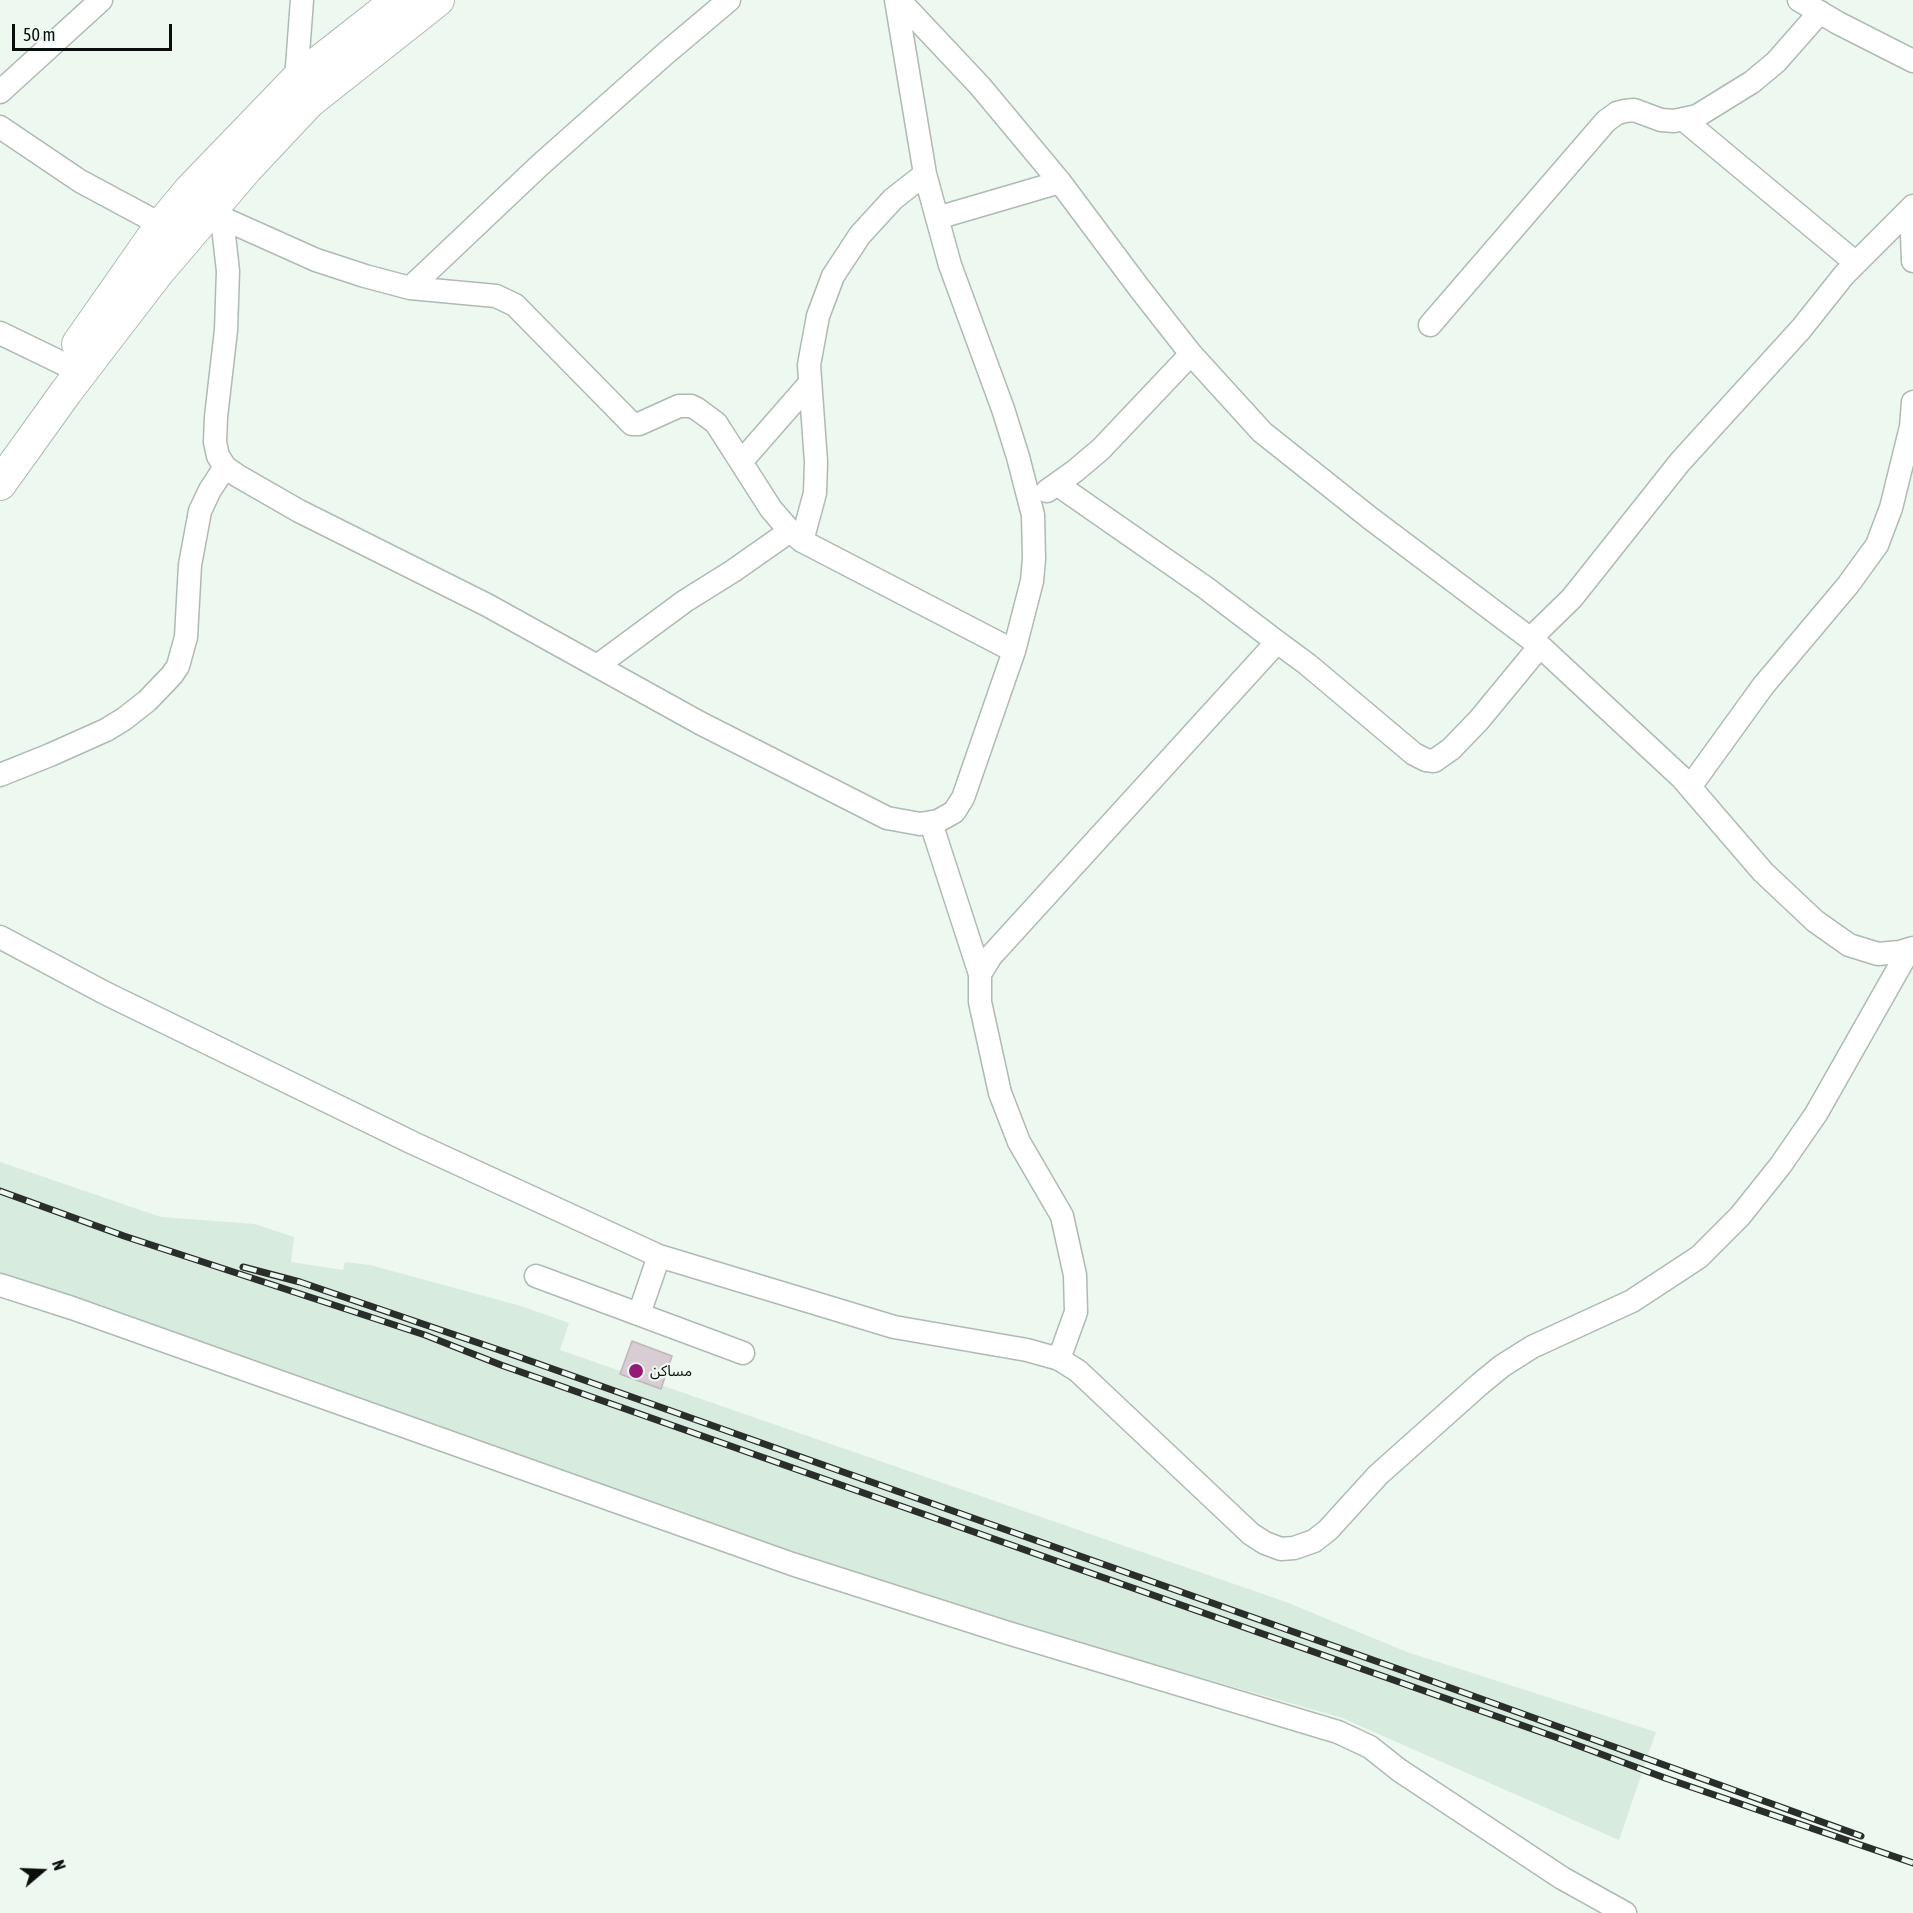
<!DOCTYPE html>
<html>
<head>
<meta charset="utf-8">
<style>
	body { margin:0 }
	#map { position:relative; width:1913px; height:1913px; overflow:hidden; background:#edf8f1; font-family:"Asap Condensed",sans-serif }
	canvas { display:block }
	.north { position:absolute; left:12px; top:1841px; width:60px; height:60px; -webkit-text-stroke:4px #edf8f1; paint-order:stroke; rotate:71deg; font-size:16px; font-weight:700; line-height:24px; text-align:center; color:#0a0e0c }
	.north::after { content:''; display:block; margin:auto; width:21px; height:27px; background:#0a0e0c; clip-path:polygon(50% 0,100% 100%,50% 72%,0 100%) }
	.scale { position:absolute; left:12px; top:24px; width:160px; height:27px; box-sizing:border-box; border:3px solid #0a0e0c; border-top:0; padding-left:8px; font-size:18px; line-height:21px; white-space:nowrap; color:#0a0e0c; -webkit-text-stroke:4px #edf8f1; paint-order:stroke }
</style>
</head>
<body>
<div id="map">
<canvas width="1913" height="1913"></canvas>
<div class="north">N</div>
<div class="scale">50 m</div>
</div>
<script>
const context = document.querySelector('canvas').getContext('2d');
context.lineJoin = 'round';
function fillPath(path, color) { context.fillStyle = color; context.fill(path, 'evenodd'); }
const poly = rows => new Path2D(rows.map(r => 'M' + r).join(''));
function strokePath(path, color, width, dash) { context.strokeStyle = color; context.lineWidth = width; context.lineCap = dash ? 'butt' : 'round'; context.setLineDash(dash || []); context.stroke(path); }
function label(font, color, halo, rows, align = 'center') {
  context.font = font + ' "Asap Condensed","Noto Sans Arabic",sans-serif'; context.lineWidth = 4.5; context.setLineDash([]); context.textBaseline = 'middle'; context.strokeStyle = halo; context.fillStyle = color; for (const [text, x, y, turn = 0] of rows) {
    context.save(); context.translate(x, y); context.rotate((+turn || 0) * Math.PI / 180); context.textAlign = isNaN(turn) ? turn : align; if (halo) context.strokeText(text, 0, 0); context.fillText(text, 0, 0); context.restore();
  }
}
fillPath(poly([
	[0,1162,161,1217,255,1224,294,1237,291,1262,343,1270,345,1262,370,1265,521,1306,569,1323,560,1350,1286,1602,1407,1652,1656,1732,1619,1840,1342,1718,930,1600,694,1519,546,1464,82,1302,0,1278]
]), '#d8ebdf');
const building = poly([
	[632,1341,672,1356,661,1389,620,1374,632,1341]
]);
fillPath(building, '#d8cdd3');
strokePath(building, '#c0b5bb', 1.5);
const street = poly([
	[899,0,980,86,1060,182,1140,289,1191,354,1262,432,1370,518,1540,646,1682,778,1763,872,1815,921,1849,945,1878,954,1900,952,1913,948],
	[1799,0,1838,23,1913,61],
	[296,80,302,0],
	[0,92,101,0],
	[1684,120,1856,263],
	[0,127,80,181,173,231],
	[1911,209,1913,261],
	[211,213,316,260,365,276,410,288,496,296,515,305,632,424,639,424,679,406,691,406,697,409,716,423,771,509,790,531,802,541,1014,651],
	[222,218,228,271,226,330,216,417,215,442,218,456,225,467,238,476,299,511,487,605,700,723,887,818,920,824,938,821,954,812,963,798,1014,651,1032,581,1034,559,1033,515,1018,457,1003,409,950,265,925,174,896,0],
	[937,218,1060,182],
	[410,288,540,165,665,54,729,0],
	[1430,325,1606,121,1617,113,1625,111,1634,110,1661,120,1674,121,1697,116,1752,82,1776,62,1820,12],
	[0,333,64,364],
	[741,462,810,383],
	[1058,485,1206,588,1277,642,1307,664,1414,754,1426,760,1434,761,1451,749,1479,720,1540,646],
	[1047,491,1075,471,1101,449,1191,354],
	[802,541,815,493,816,462,809,365,818,316,833,276,860,235,893,199,925,174],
	[1531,638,1572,598,1680,462,1801,329,1844,275,1913,206],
	[597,666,685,601,733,571,790,531],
	[0,775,50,755,106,730,124,719,147,701,172,675,178,666,186,637,190,565,200,511,210,490,225,467],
	[1690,787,1763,686,1848,585,1877,545,1891,508,1911,427,1913,402],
	[931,823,980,974],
	[0,937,105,993,413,1143,659,1256,894,1327,1027,1350,1059,1359,1078,1371,1251,1534,1265,1543,1281,1549,1294,1548,1314,1541,1328,1530,1378,1475,1480,1384,1502,1366,1532,1347,1632,1301,1699,1257,1740,1216,1780,1166,1816,1114,1909,950],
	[536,1276,743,1353],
	[0,1285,72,1308,792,1564,1008,1633,1338,1732,1370,1747,1399,1770,1562,1878,1625,1913],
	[639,1314,659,1256],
	[1059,1359,1076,1312,1075,1275,1062,1216,1019,1142,1000,1093,980,1002,980,974,991,956,1277,642]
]);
const secondary = poly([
	[78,344,162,224,190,190,296,80,398,0],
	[0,484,66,392,158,272,247,168,309,102,438,0]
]);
strokePath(street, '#afbab3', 25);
strokePath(secondary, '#afbab3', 34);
strokePath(street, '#fff', 22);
strokePath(secondary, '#fff', 32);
const rail = poly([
	[0,1191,124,1236,425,1335,501,1365,1555,1737,1665,1778,1913,1863],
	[243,1267,300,1282,505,1352,1401,1670,1861,1836]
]);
strokePath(rail, '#292e2b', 7);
strokePath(rail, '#edf8f1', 4.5, [14]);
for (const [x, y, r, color] of [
	[636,1371,8,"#951b76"]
]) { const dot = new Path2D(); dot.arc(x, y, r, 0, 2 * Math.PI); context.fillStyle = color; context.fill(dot); strokePath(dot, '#edf8f1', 2); }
label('15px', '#0a0e0c', '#edf8f1', [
	["مساكن",650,1371]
], 'left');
</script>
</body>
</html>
